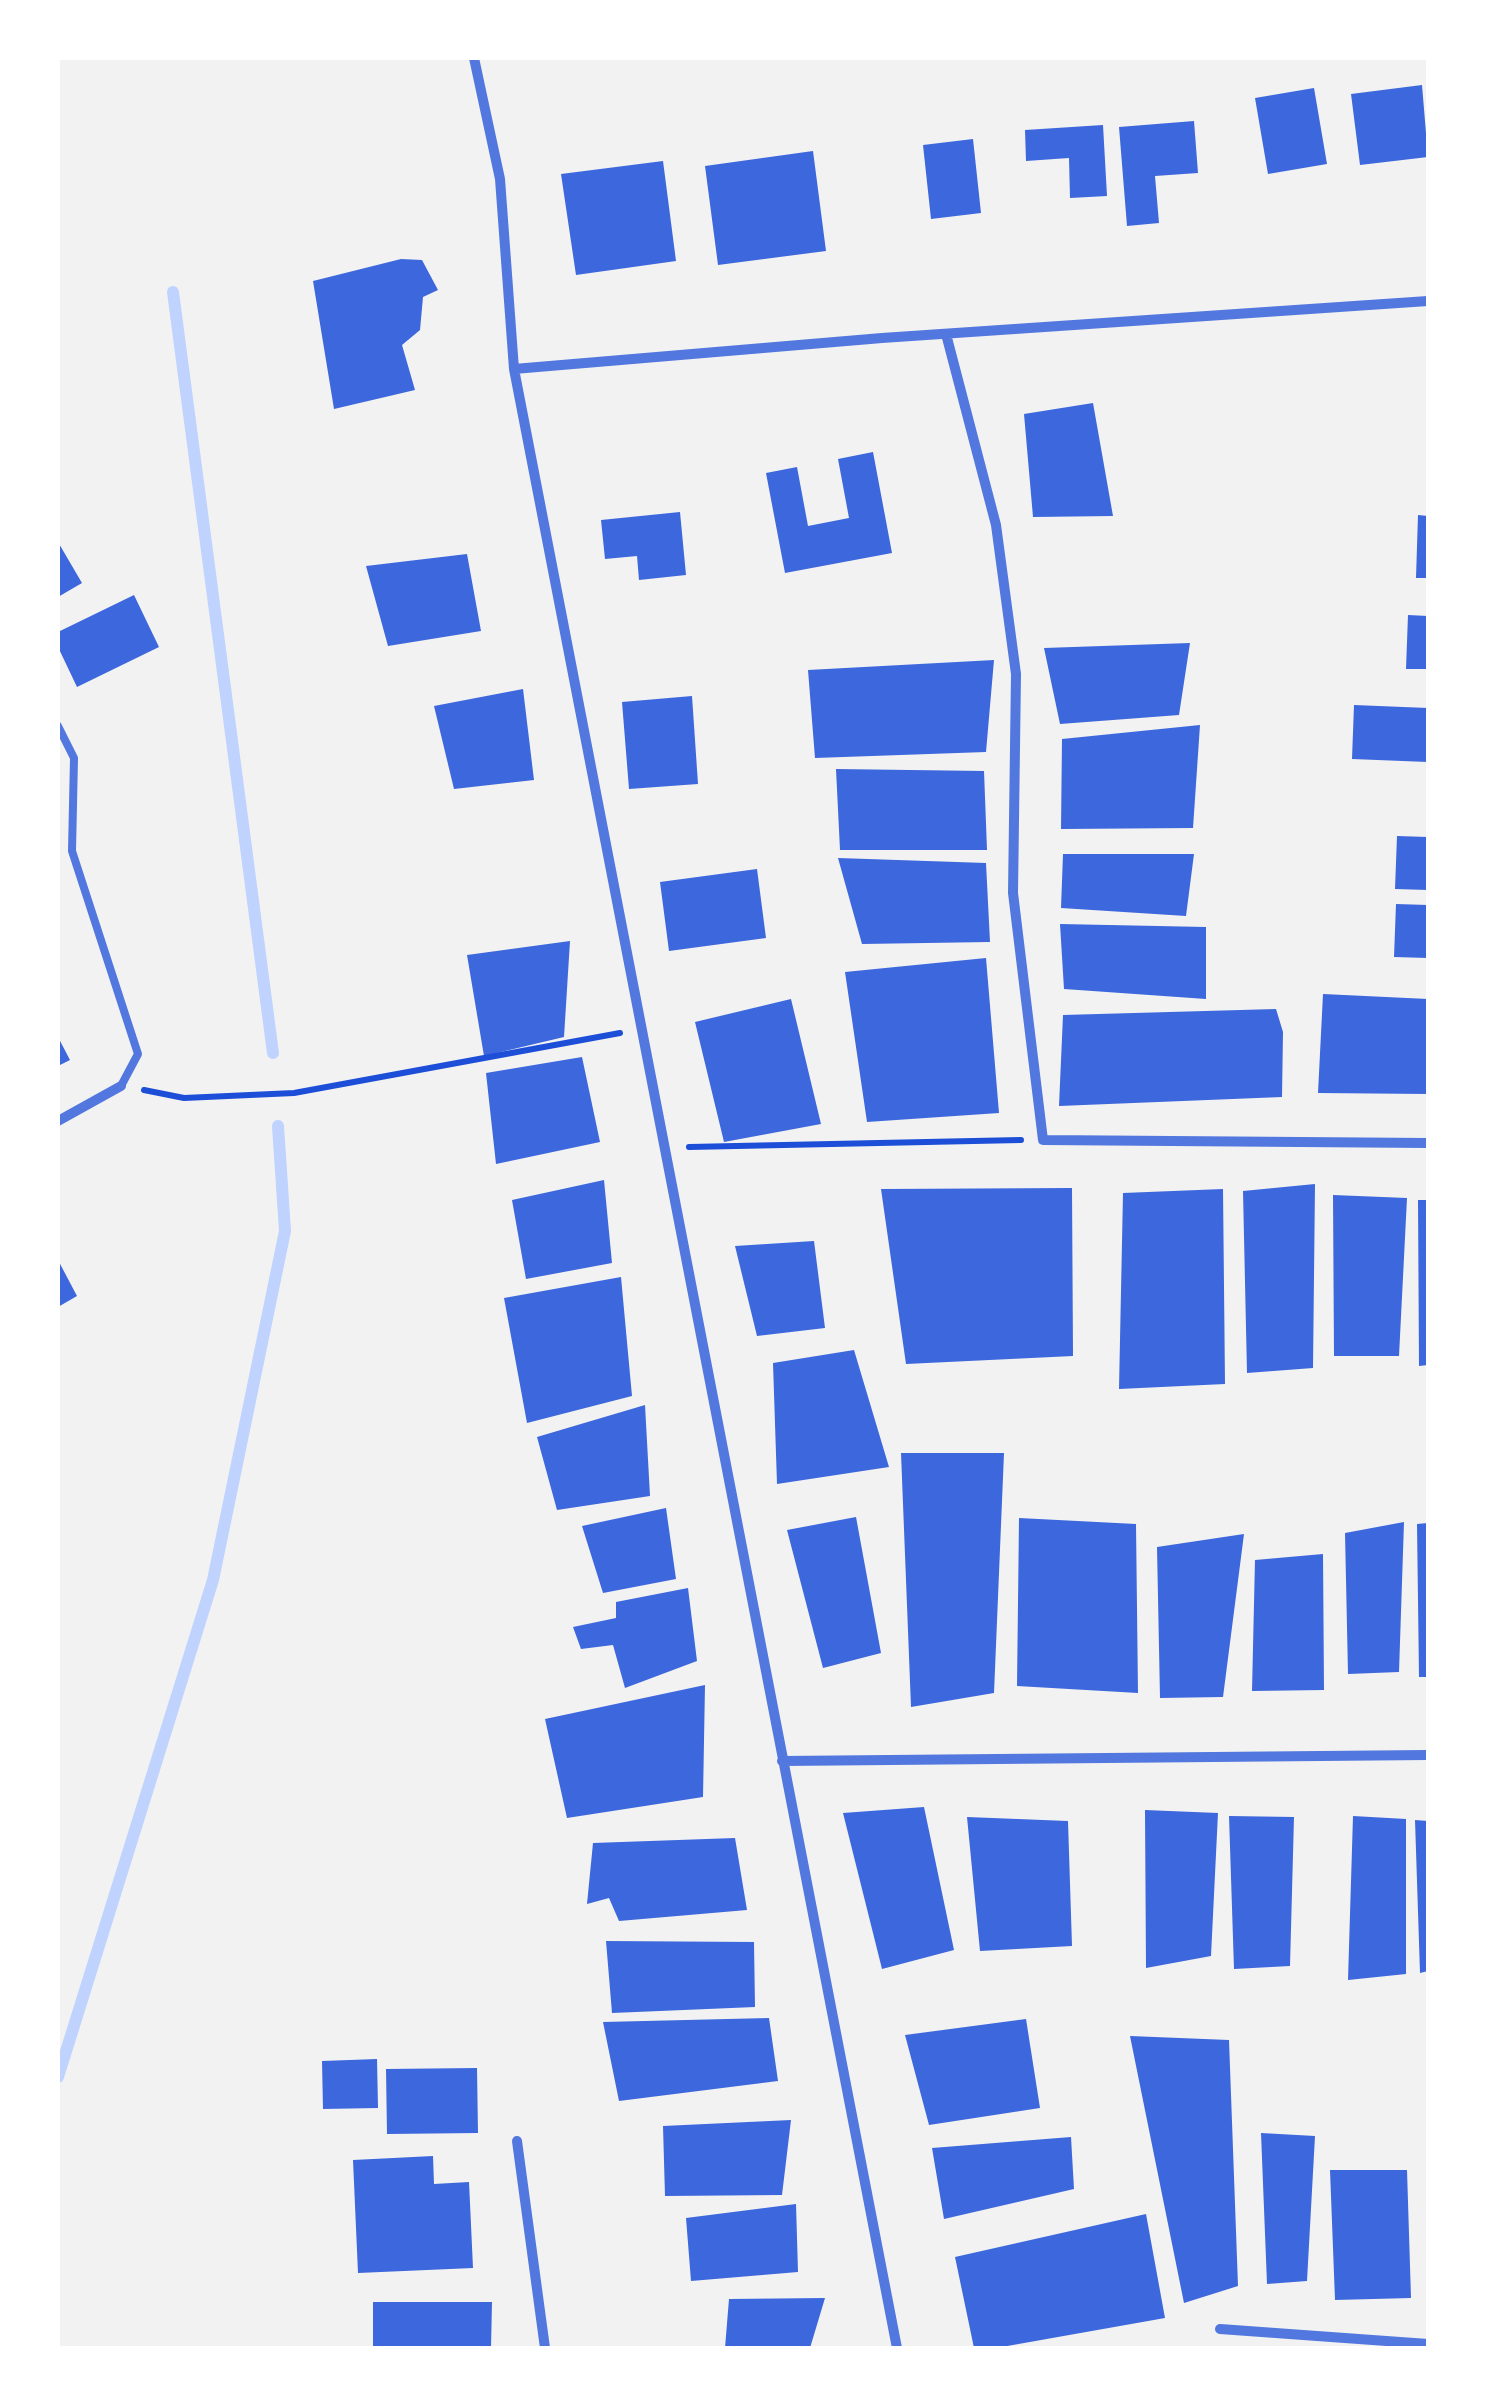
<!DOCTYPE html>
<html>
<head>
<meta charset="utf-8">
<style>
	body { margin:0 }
	#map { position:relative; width:1486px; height:2406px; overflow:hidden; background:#f2f2f2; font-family:Inter,sans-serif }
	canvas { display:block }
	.frame { position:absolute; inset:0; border:60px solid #fff; pointer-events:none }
</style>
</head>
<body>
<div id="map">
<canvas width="1486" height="2406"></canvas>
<div class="frame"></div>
</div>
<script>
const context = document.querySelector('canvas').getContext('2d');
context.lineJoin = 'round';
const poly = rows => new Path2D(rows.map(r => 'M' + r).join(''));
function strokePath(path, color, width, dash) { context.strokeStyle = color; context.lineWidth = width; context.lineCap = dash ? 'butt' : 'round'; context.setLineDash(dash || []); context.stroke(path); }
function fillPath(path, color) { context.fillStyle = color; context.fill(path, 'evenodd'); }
strokePath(poly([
	[173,292,273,1053],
	[58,2077,213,1580,285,1231,278,1126]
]), '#bfd3fe', 12);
fillPath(poly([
	[1422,85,1428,157,1360,165,1351,94],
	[1314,88,1327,164,1268,174,1255,98],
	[1194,121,1198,173,1155,176,1159,223,1127,226,1119,127],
	[1103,125,1107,196,1070,198,1069,158,1026,161,1025,130],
	[973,139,981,213,931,219,923,145],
	[813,151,826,251,718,265,705,166],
	[663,161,676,261,576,275,561,174],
	[401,259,422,260,438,290,423,297,420,330,402,345,415,390,334,409,313,281],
	[1093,403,1113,516,1033,517,1024,414],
	[873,452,892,553,785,573,766,473,797,467,808,526,849,518,838,459],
	[680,512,686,575,639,580,637,556,605,559,601,520],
	[1418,515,1428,516,1428,578,1416,578],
	[58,542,82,583,58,597],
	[467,554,481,631,388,646,366,566],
	[134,595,159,647,77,687,58,647,58,632],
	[1408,615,1428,616,1428,669,1406,669],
	[1190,643,1179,715,1060,724,1044,648],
	[994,660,986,752,815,758,808,670],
	[523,689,534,780,454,789,434,706],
	[692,696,698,784,629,789,622,702],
	[1354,705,1428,708,1428,762,1352,759],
	[1200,725,1193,828,1061,829,1062,739],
	[836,769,984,771,987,850,840,850],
	[1397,836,1428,837,1428,890,1395,889],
	[1063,854,1194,854,1186,916,1061,908],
	[838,858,986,863,990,942,862,944],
	[757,869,766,938,669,951,660,882],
	[1396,904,1428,905,1428,958,1394,957],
	[1060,924,1206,927,1206,999,1064,989],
	[570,941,564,1037,484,1056,467,955],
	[986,958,999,1113,867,1122,845,972],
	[1323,994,1428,999,1428,1094,1318,1093],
	[791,999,821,1124,724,1142,695,1022],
	[1276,1009,1283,1032,1282,1097,1059,1106,1063,1015],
	[58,1037,70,1060,58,1066],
	[582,1057,600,1142,496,1164,486,1073],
	[604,1180,612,1263,526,1279,512,1200],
	[1315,1184,1313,1368,1247,1373,1243,1191],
	[1072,1188,1073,1356,906,1364,881,1189],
	[1223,1189,1225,1384,1119,1389,1123,1193],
	[1333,1195,1407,1198,1399,1356,1334,1356],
	[1418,1200,1428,1200,1428,1365,1419,1366],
	[814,1241,825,1328,757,1336,735,1246],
	[58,1260,77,1296,58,1307],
	[621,1277,632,1396,527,1423,504,1298],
	[854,1350,889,1467,777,1484,773,1363],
	[645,1405,650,1496,557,1510,537,1437],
	[901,1453,1004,1453,994,1693,911,1707],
	[666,1508,676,1579,603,1593,582,1526],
	[856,1517,881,1653,823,1668,787,1530],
	[1019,1518,1136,1524,1138,1693,1017,1686],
	[1404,1522,1399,1672,1348,1674,1345,1533],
	[1428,1523,1428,1677,1419,1677,1417,1524],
	[1244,1534,1223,1697,1160,1698,1157,1547],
	[1323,1554,1324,1690,1252,1691,1255,1560],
	[688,1588,697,1661,625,1688,613,1645,581,1649,573,1627,616,1618,616,1602],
	[705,1685,703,1797,567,1818,545,1719],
	[924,1807,954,1950,882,1969,843,1813],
	[1145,1810,1218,1813,1211,1956,1146,1968],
	[1229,1816,1294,1817,1290,1966,1234,1969],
	[1353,1816,1406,1819,1406,1974,1348,1980],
	[967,1817,1068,1821,1072,1946,980,1951],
	[1415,1820,1428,1821,1428,1971,1420,1973],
	[735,1838,747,1910,619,1921,609,1898,587,1904,593,1843],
	[606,1941,754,1942,755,2007,612,2013],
	[769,2018,778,2081,619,2101,603,2022],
	[1026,2019,1040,2108,929,2125,905,2035],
	[1130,2036,1229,2040,1238,2286,1184,2303],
	[377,2059,378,2108,323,2109,322,2061],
	[477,2068,478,2133,387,2134,386,2069],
	[791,2120,782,2195,665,2196,663,2126],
	[1261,2133,1315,2136,1307,2281,1267,2284],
	[1071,2137,1074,2189,944,2219,932,2148],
	[433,2156,434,2184,469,2182,473,2268,358,2273,353,2160],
	[1330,2170,1407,2170,1411,2298,1335,2300],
	[796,2204,798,2272,691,2281,686,2218],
	[1146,2214,1165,2318,996,2348,974,2348,955,2257],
	[825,2298,810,2348,725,2348,729,2299],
	[373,2302,492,2302,491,2348,373,2348]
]), '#3d67dc');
strokePath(poly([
	[144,1090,184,1098,294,1093,620,1033],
	[689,1147,1021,1140]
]), '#1d4ed8', 6);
strokePath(poly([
	[58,726,74,758,72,851,138,1054,121,1086]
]), '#5277de', 8);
strokePath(poly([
	[474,58,500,179,514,369,897,2348],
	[946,334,996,525,1016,674,1013,893,1043,1140,1428,1143],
	[514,369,882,338,1428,301],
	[58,1121,121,1086],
	[782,1761,1428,1755],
	[517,2141,545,2348],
	[1220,2329,1428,2344]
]), '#5277de', 10);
</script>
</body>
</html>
